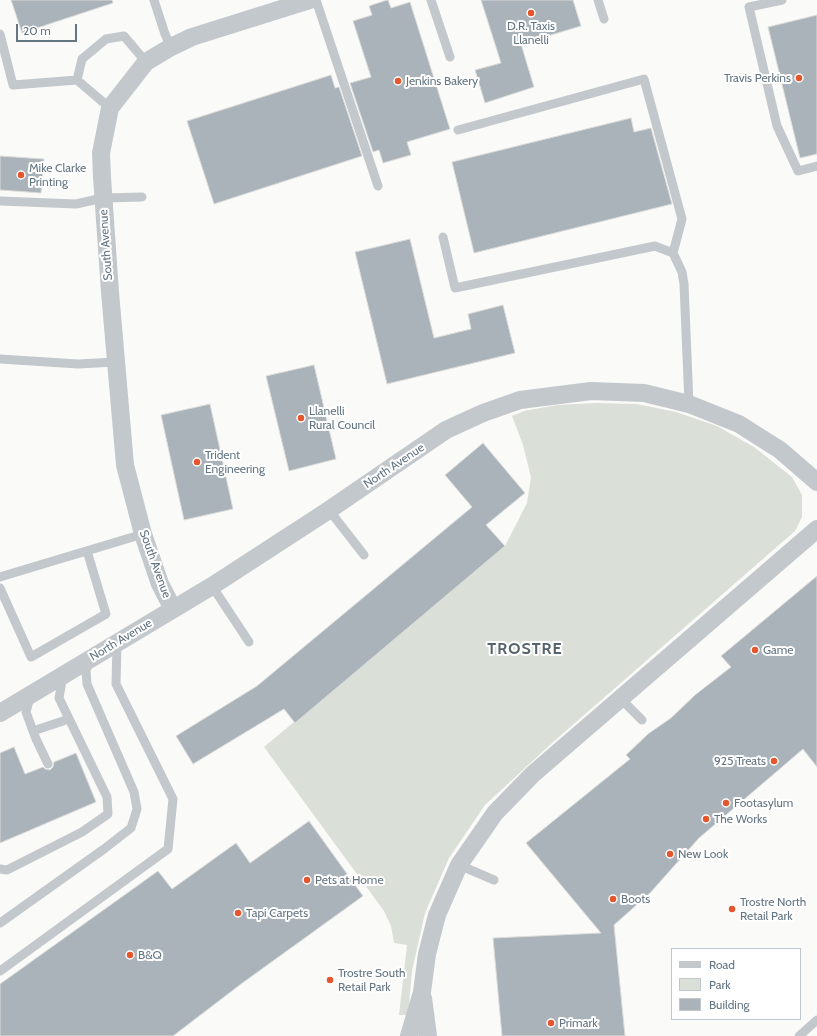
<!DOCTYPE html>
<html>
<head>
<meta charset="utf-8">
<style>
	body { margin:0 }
	#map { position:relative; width:817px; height:1036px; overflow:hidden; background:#fafaf8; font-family:Cabin,sans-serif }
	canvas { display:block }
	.legend { position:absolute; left:671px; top:948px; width:130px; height:72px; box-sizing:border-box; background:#fff; border:1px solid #c1c8cd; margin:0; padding:5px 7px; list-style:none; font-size:12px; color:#657683 }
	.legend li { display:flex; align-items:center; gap:8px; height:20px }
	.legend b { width:20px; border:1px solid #c1c8cd }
	.scale { position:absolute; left:16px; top:24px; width:61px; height:18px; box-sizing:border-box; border:2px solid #657683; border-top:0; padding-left:5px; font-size:12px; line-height:14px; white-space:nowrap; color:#657683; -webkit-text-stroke:3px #fff; paint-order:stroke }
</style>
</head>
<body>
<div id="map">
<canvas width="817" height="1036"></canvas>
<ul class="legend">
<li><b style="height:5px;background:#c3c8cc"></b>Road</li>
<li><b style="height:11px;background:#dadfd7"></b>Park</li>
<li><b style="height:11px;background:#aab3b9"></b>Building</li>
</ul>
<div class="scale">20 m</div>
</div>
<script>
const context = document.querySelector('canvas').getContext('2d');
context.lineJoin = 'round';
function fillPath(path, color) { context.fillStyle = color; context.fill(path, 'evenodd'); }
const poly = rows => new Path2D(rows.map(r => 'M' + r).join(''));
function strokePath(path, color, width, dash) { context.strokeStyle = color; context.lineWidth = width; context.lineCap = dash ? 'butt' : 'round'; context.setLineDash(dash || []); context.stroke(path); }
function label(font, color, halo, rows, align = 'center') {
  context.font = font + ' Cabin,sans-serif'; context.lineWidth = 4; context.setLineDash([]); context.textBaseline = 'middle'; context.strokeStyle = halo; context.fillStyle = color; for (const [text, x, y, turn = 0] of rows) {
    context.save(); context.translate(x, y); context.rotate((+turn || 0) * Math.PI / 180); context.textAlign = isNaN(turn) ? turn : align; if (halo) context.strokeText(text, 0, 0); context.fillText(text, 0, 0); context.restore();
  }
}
fillPath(poly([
	[596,403,637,404,676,412,717,426,754,447,792,477,802,495,802,517,795,531,552,743,485,805,449,858,425,913,412,971,408,1015,399,1015,407,945,394,943,391,926,384,911,264,747,505,546,527,503,531,477,523,445,512,416,524,411,557,405]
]), '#dadfd7');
const building = poly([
	[11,0,112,0,113,3,22,33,11,0],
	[387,0,388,0,391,8,410,2,450,129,407,142,411,155,383,163,379,150,373,152,350,83,371,77,353,21,372,15,369,6,387,0],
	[481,0,573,0,581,26,521,44,534,87,485,103,475,70,501,63,481,0],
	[817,15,817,154,800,158,768,27,817,15],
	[331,75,335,88,339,87,362,156,214,204,187,121,331,75],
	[631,118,634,132,651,128,672,204,474,253,452,162,631,118],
	[0,156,44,159,41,193,0,190,0,156],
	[410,239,434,338,471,329,468,314,503,305,515,353,387,384,355,252,410,239],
	[314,365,336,459,289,471,266,376,314,365],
	[210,404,233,509,184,520,161,415,210,404],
	[483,443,525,493,486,525,505,546,295,723,284,709,193,764,176,736,257,686,472,507,445,475,483,443],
	[817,576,817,767,803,749,699,838,650,893,614,925,625,1036,502,1036,493,938,601,933,526,843,630,759,626,755,648,734,671,718,695,695,731,667,721,656,817,576],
	[14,747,25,774,43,767,45,769,50,770,53,767,54,762,76,753,96,802,0,843,0,753,14,747],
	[309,821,363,896,241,984,173,1036,0,1036,0,984,158,871,172,889,236,843,250,863,309,821]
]);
fillPath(building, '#aab3b9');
strokePath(building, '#dcdcda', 1);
strokePath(poly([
	[154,0,165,34,171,47],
	[316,0,378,186],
	[431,0,450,57],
	[598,0,604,19],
	[782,0,749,7,777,126,798,171,817,166],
	[0,34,13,85,77,80],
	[110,108,77,80,82,59,106,39,124,36,146,62],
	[458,130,644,79,682,219,673,253,682,272,684,284,689,404],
	[0,201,76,204,103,198,142,197],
	[443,237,455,288,655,246,673,253],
	[0,359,78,364,116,362],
	[329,510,364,555],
	[0,577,143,534],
	[212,586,249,642],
	[0,588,31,657,106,614,87,551],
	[30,697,26,712,36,739,48,764],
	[621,699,642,720],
	[33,731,69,719],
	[459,865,494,880],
	[0,869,7,870,82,832,108,814,107,797,59,698,63,675],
	[0,923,104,849,131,828,137,809,134,792,87,684,86,670,90,660],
	[0,971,168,849,173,799,116,684,117,643],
	[799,1036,817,1020]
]), '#c3c8cc', 9);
strokePath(poly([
	[173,609,160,584,143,534,125,465,110,292,102,177,101,153,110,108,146,62,171,47,192,37,310,0],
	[0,713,212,586,329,510,446,430,483,413,520,400,591,391,644,393,689,404,739,424,780,450,817,482],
	[423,998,428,1036],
	[409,1036,422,992,427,954,437,915,459,865,495,813,533,774,817,529]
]), '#c3c8cc', 18);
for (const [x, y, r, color] of [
	[531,13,4,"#e4572e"],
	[799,78,4,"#e4572e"],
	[398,81,4,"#e4572e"],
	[21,175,4,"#e4572e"],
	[301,418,4,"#e4572e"],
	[197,462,4,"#e4572e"],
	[755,650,4,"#e4572e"],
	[774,761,4,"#e4572e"],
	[726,803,4,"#e4572e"],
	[706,819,4,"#e4572e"],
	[670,854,4,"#e4572e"],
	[307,880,4,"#e4572e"],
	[613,899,4,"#e4572e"],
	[732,909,4,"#e4572e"],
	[238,913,4,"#e4572e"],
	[130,955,4,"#e4572e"],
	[330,980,4,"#e4572e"],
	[551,1023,4,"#e4572e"]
]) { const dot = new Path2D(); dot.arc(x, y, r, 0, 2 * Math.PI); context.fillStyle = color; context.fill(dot); strokePath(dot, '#fff', 1.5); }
label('12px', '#657683', '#fff', [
	["D.R. Taxis",531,26,"center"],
	["Llanelli",531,40,"center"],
	["Travis Perkins",791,78,"right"],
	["Jenkins Bakery",406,81],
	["Mike Clarke",29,168],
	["Printing",29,182],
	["Llanelli",309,411],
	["Rural Council",309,425],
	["Trident",205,455],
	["Engineering",205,469],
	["Game",763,650],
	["925 Treats",766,761,"right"],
	["Footasylum",734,803],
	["The Works",714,819],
	["New Look",678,854],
	["Pets at Home",315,880],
	["Boots",621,899],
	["Trostre North",740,902],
	["Retail Park",740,916],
	["Tapi Carpets",246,913],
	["B&Q",138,955],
	["Trostre South",338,973],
	["Retail Park",338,987],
	["Primark",559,1023]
], 'left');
label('12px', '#657683', '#fff', [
	["South Avenue",106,245,-94],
	["North Avenue",394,466,-34],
	["South Avenue",155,564,70],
	["North Avenue",121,640,-31]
]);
context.letterSpacing = '1px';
label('bold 16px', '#57646e', '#fff', [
	["TROSTRE",525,649]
]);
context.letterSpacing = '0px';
</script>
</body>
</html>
